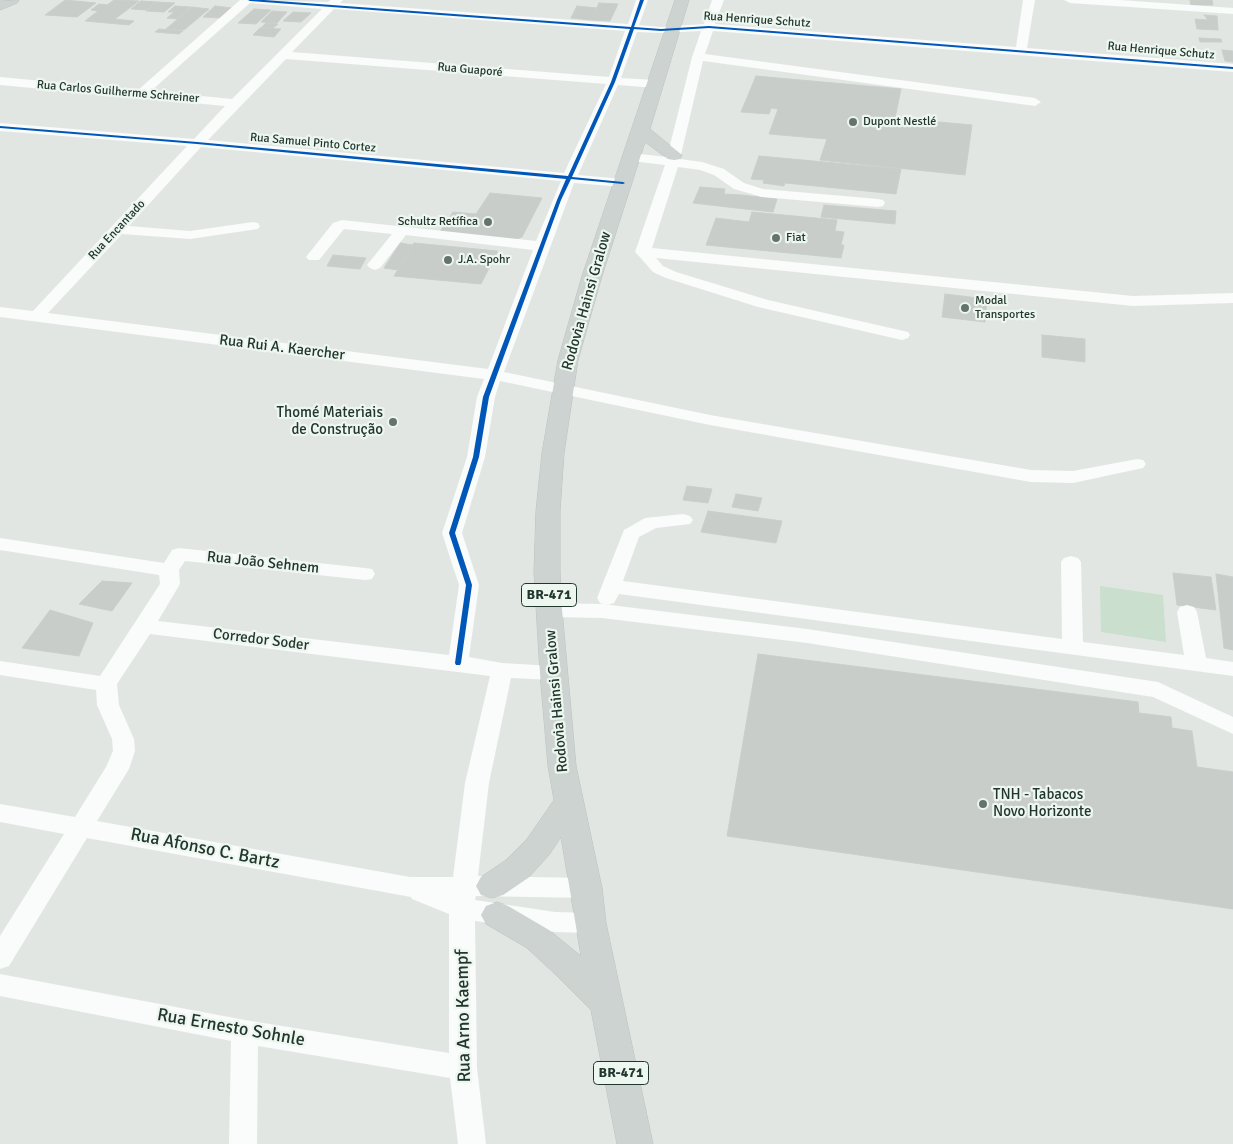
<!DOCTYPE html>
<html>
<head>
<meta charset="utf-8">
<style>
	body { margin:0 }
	canvas { display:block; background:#e1e6e3 }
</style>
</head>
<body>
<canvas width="1233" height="1144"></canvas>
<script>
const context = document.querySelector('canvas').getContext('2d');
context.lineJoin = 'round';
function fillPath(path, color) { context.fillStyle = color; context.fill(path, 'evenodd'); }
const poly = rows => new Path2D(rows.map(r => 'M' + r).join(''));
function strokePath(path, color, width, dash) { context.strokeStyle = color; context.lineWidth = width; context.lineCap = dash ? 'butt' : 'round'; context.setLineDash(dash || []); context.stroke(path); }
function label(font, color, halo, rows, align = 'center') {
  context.font = font + ' Signika,sans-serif'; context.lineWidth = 4.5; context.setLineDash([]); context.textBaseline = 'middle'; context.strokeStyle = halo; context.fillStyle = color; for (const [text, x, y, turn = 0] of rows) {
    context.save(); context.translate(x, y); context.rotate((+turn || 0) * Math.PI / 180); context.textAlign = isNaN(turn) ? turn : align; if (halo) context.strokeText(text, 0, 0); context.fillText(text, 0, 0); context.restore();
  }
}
fillPath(poly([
	[1100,586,1163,595,1166,642,1101,632]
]), '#cadfcd');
const building = poly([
	[65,0,96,3,77,17,45,15,65,0],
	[114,0,139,1,115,19,134,21,129,25,85,21,98,11,91,10,99,4,107,5,114,0],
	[1190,0,1212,0,1213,5,1191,5,1190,0],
	[141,1,157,2,146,10,131,9,141,1],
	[157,2,175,3,164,12,146,11,157,2],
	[599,3,618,4,610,21,591,20,599,3],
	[175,6,191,7,177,19,167,18,174,12,168,12,175,6],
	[215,6,232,8,221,18,203,17,215,6],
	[577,6,597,8,591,20,571,18,577,6],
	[192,7,209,9,184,30,166,29,192,7],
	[254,9,271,10,256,24,238,23,254,9],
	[272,11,287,12,277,23,261,22,272,11],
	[293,12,311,13,301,22,283,21,293,12],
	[1204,15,1217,16,1218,30,1197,29,1195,19,1208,20,1204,15],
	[266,23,278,24,273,28,261,28,266,23],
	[260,28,281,29,274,37,253,35,260,28],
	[159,29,183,31,179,34,155,32,159,29],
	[1199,38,1221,39,1222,42,1200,42,1199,38],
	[1222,50,1233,51,1233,62,1225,61,1222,50],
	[756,76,901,89,895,118,972,125,965,175,820,160,827,139,769,134,778,109,771,108,769,114,741,112,756,76],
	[759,156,901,169,896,194,785,183,784,186,763,183,764,180,751,179,759,156],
	[700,187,725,189,724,194,741,195,736,208,693,203,700,187],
	[490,193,542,198,522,237,514,240,439,233,453,212,476,214,490,193],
	[741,195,777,199,773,212,736,208,741,195],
	[824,205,896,211,895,224,821,217,824,205],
	[752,212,837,220,835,231,844,232,841,245,844,245,841,258,706,245,716,218,749,222,752,212],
	[400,243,413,245,398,270,384,268,400,243],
	[414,243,498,251,481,284,394,276,414,243],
	[333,255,366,258,360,269,327,266,333,255],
	[945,294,987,299,985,322,942,317,945,294],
	[1042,335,1085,339,1085,362,1042,357,1042,335],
	[687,486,712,489,708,503,683,500,687,486],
	[736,494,762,498,758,511,732,507,736,494],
	[708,511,782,521,776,543,701,532,708,511],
	[1173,573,1211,577,1216,610,1177,605,1173,573],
	[1216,574,1233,577,1233,650,1224,648,1216,574],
	[102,581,132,583,112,611,79,604,102,581],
	[50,610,93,623,79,656,22,648,50,610],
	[758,654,1138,702,1139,713,1171,717,1172,728,1192,731,1197,767,1233,772,1233,909,727,836,758,654]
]);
fillPath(building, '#c8cdca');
strokePath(building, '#c9cfcc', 1);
const major = poly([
	[19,0,17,3,0,10,0,1,19,0],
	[675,0,689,0,650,129,682,155,680,159,674,160,668,159,645,142,602,276,578,360,564,453,560,511,560,572,562,610,576,766,602,888,606,923,653,1144,617,1144,591,1010,555,974,527,948,486,924,481,915,486,906,497,902,508,906,549,930,581,956,561,837,549,855,528,878,503,895,492,898,481,895,476,886,481,877,506,860,527,839,554,800,548,766,540,673,534,572,536,511,542,453,558,360,582,276,675,0]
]);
strokePath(major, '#bcc3bf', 1);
fillPath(poly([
	[240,0,328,2,331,0,343,0,340,3,628,24,636,0,648,0,639,25,661,27,704,24,712,0,724,0,715,24,1016,47,1023,0,1035,0,1027,48,1233,64,1233,72,713,31,705,54,1035,98,1041,102,1035,106,703,61,680,159,702,162,724,169,744,183,763,189,878,199,883,200,885,203,883,206,878,207,762,197,734,189,714,175,700,170,678,167,652,248,1133,296,1233,293,1233,303,1133,306,656,258,663,266,676,272,768,300,908,332,910,335,908,338,902,340,758,307,666,278,653,272,638,255,635,252,665,165,631,161,624,157,631,153,667,157,692,57,701,31,661,33,637,32,621,78,655,80,661,84,655,88,618,85,578,175,623,179,630,183,623,187,574,183,504,372,710,415,1031,470,1073,471,1137,459,1143,460,1146,464,1143,468,1073,483,1031,482,710,425,500,381,495,397,485,457,462,533,479,585,469,657,502,663,553,666,561,668,564,673,561,678,553,680,511,678,489,783,478,876,586,878,595,881,598,888,595,895,586,898,476,896,475,900,555,912,590,913,599,916,603,923,599,930,590,933,555,932,475,921,477,1068,486,1144,458,1144,450,1078,258,1046,257,1144,229,1144,231,1041,0,996,0,974,245,1020,449,1053,449,914,412,899,411,897,87,838,9,966,0,969,0,936,64,834,0,822,0,804,75,817,106,767,113,751,112,739,97,705,96,690,0,675,0,661,100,676,160,584,159,575,0,550,0,538,164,563,172,550,179,548,365,568,372,569,375,574,372,579,365,580,185,561,179,570,180,584,158,621,449,655,459,585,442,533,467,457,477,397,484,379,0,317,0,307,33,311,187,146,0,131,0,123,194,139,225,106,0,85,0,77,138,90,240,0],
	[250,3,322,9,232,99,151,91,250,3],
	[334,9,625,31,609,77,292,52,334,9],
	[286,59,606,84,564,173,208,140,286,59],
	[201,147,561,181,536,241,342,220,333,223,306,257,309,260,319,260,344,229,392,234,367,265,370,268,375,270,380,268,406,235,533,250,488,369,48,313,122,234,190,239,258,229,260,226,258,223,253,222,190,231,129,226,201,147],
	[150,634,490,676,465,783,453,877,410,877,97,821,129,769,135,751,134,739,119,705,117,684,150,634],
	[1064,0,1120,0,1233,8,1233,14,1070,3,1064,0],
	[683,514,690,516,693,520,690,524,656,528,639,537,623,581,1062,639,1061,562,1064,558,1071,556,1078,558,1081,562,1083,642,1184,655,1177,612,1180,607,1187,605,1194,607,1197,612,1206,658,1233,662,1233,676,619,594,614,603,607,605,600,603,597,598,624,530,645,518,683,514],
	[549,603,602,604,807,629,1158,682,1233,717,1233,734,1153,697,807,643,602,618,549,617,542,615,539,610,542,605,549,603]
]), '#fafbfb');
fillPath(major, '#ccd3d0');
fillPath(poly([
	[248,0,264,0,631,27,640,0,644,0,634,27,661,29,709,26,1233,67,1233,69,709,28,661,31,634,29,615,82,572,177,623,182,625,183,623,184,571,179,561,200,489,397,479,457,455,533,472,585,461,663,460,665,456,665,455,663,466,585,449,533,473,457,483,397,557,200,566,179,197,144,0,128,0,126,197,142,568,176,611,82,630,29,250,1,248,0]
]), '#0057b8');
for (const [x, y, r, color] of [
	[853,122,5,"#64746d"],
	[488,222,5,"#64746d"],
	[776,238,5,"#64746d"],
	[448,260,5,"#64746d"],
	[965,308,5,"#64746d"],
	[393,422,5,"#64746d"],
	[983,804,5,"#64746d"]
]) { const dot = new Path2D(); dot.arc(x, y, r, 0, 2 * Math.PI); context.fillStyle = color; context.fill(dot); strokePath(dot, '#eef6f0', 2); }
label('12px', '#21372d', '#eef6f0', [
	["Rua Henrique Schutz",757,20,4],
	["Rua Henrique Schutz",1161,51,5],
	["Rua Guaporé",470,70,5],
	["Rua Carlos Guilherme Schreiner",118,92,5],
	["Rua Samuel Pinto Cortez",313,143,5],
	["Rua Encantado",117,230,-47]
]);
label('12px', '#21372d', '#eef6f0', [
	["Dupont Nestlé",863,122],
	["Schultz Retífica",478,222,"right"],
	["Fiat",786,238],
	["J.A. Spohr",458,260],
	["Modal",975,301],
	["Transportes",975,315]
], 'left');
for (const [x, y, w] of [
	[549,595,55],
	[621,1073,55]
]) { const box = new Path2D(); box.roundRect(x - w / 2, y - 11.5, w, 23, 4); context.fillStyle = '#eef6f0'; context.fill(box); strokePath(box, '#21372d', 1); }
label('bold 14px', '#21372d', null, [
	["BR-471",549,595],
	["BR-471",621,1073]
]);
label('15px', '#21372d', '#eef6f0', [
	["Rodovia Hainsi Gralow",587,301,-74],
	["Rua Rui A. Kaercher",282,348,7],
	["Rua João Sehnem",263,563,6],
	["Corredor Soder",261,640,7],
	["Rodovia Hainsi Gralow",557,701,-95]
]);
label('15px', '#21372d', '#eef6f0', [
	["Thomé Materiais",383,413],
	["de Construção",383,430],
	["TNH - Tabacos",993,795,"left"],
	["Novo Horizonte",993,812,"left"]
], 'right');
label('18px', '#21372d', '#eef6f0', [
	["Rua Afonso C. Bartz",205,849,11],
	["Rua Arno Kaempf",464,1016,-91],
	["Rua Ernesto Sohnle",231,1028,10]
]);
</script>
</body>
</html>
